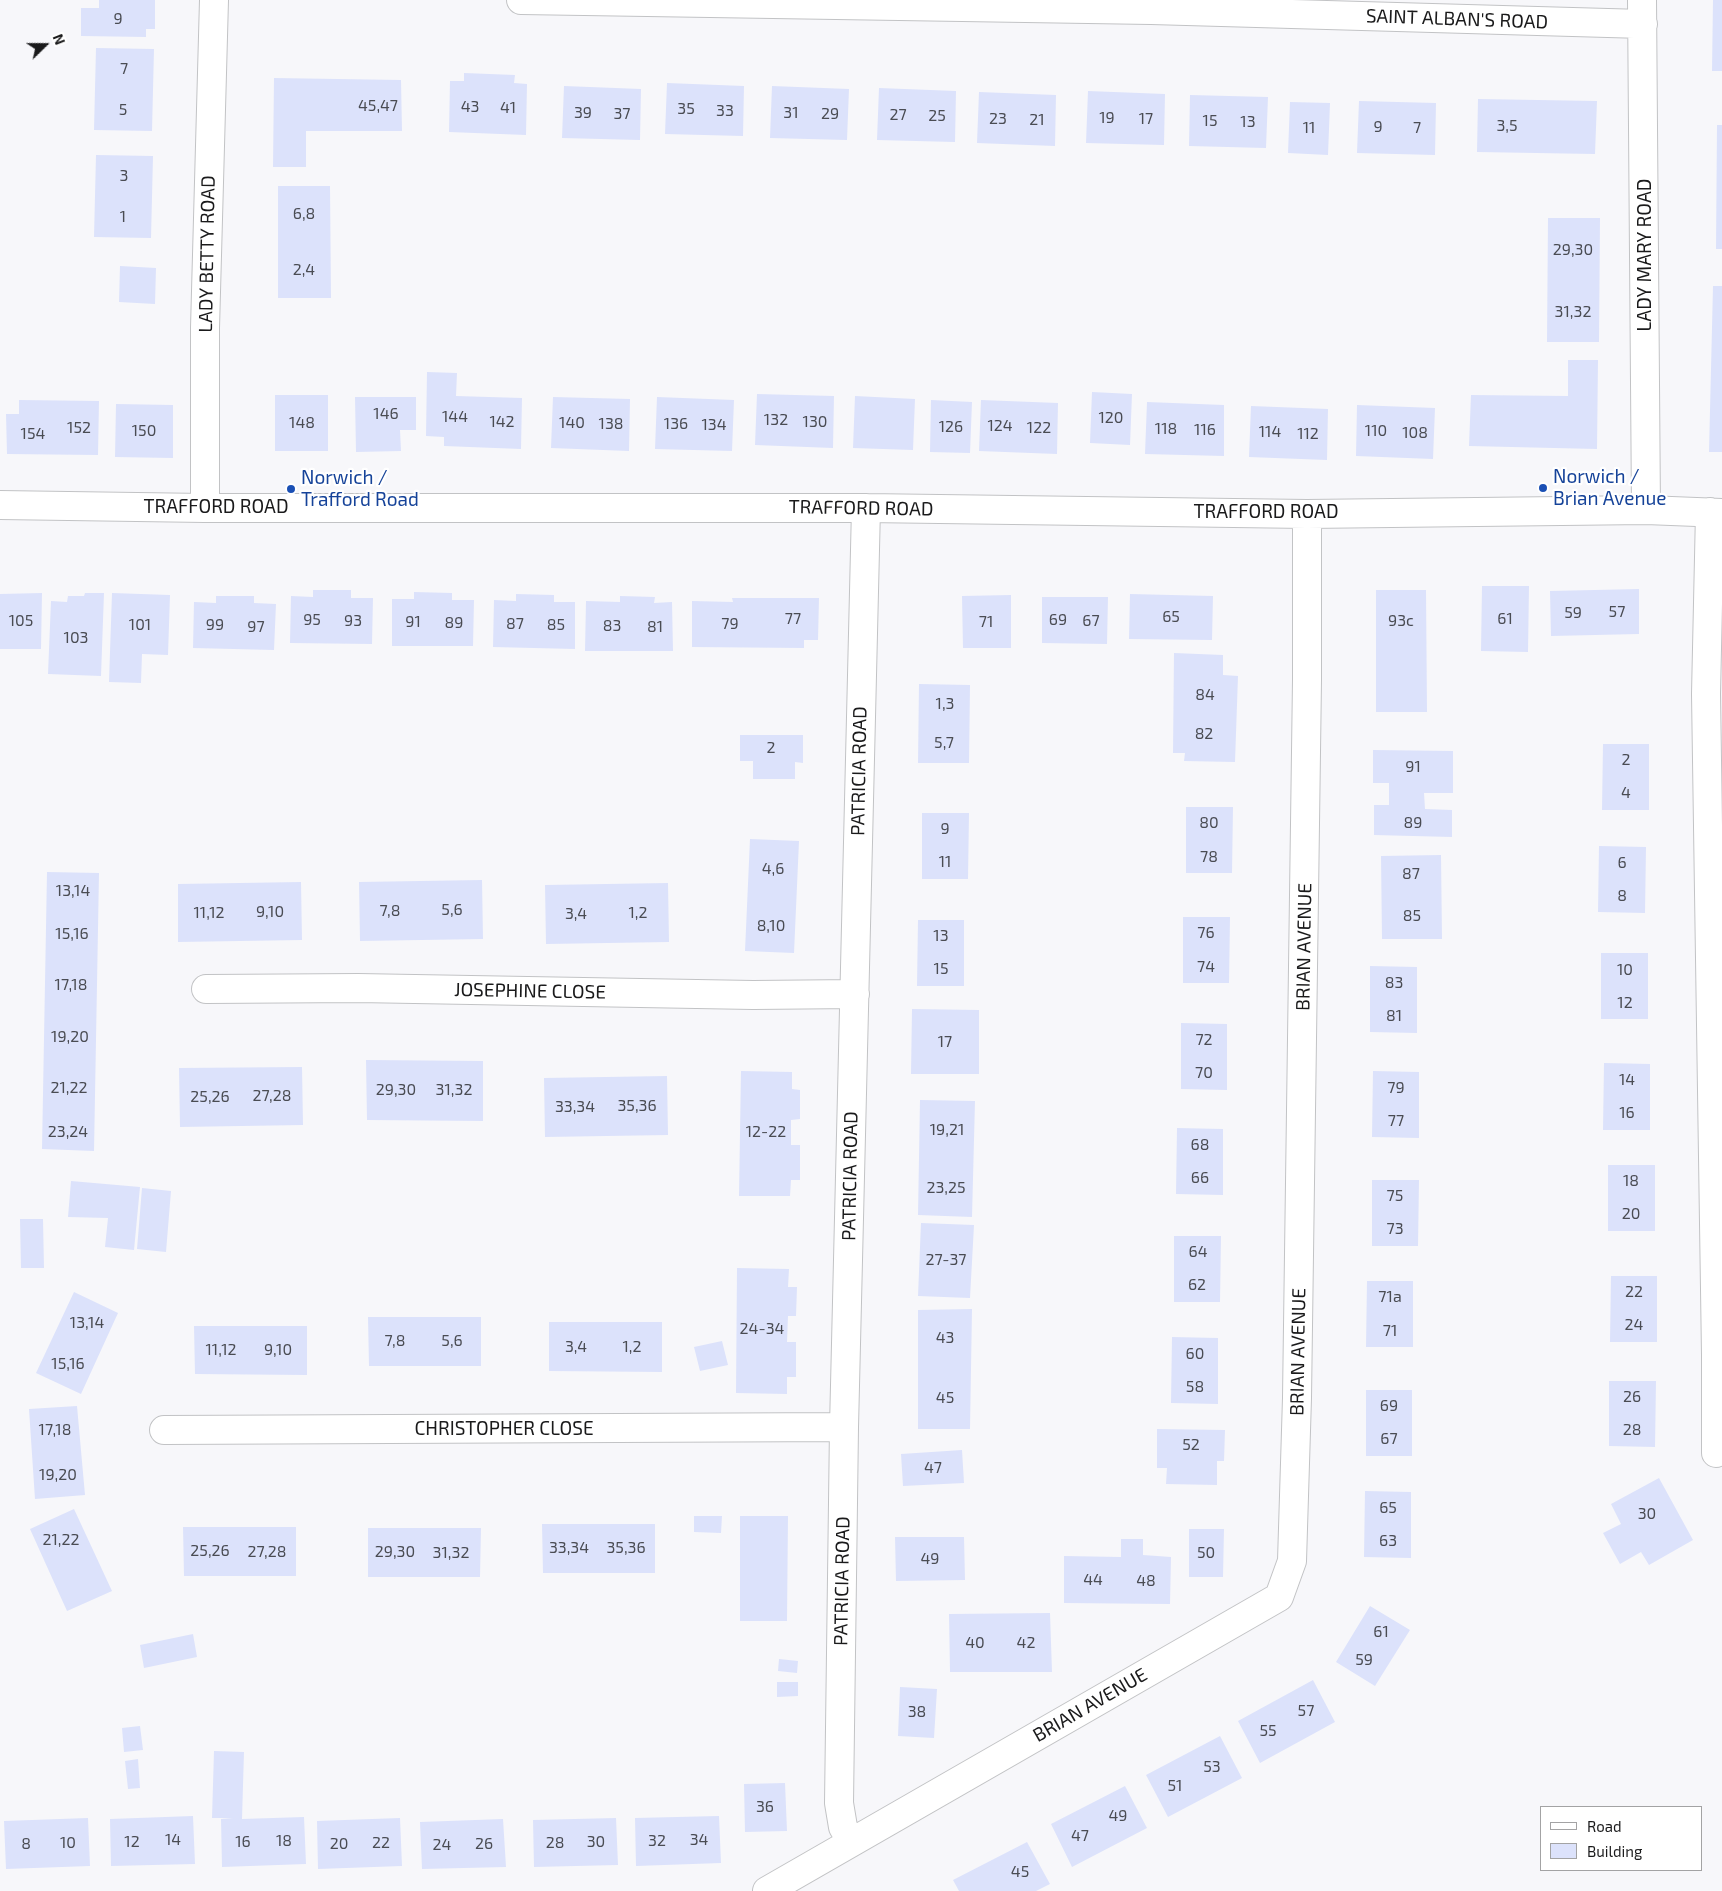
<!DOCTYPE html>
<html>
<head>
<meta charset="utf-8">
<style>
	body { margin:0 }
	#map { position:relative; width:1722px; height:1891px; overflow:hidden; background:#f7f7fa; font-family:"Exo 2",sans-serif }
	canvas { display:block }
	.legend { position:absolute; left:1540px; top:1806px; width:162px; height:65px; box-sizing:border-box; background:#fff; border:1px solid #a3a3a4; margin:0; padding:6px 9px; list-style:none; font-size:15px; color:#1a1a1b }
	.legend li { display:flex; align-items:center; gap:10px; height:25px }
	.legend b { width:25px; border:1px solid #a3a3a4 }
	.north { position:absolute; left:20px; top:20px; width:50px; height:50px; -webkit-text-stroke:4px #fff; paint-order:stroke; rotate:68deg; font-size:14px; font-weight:700; line-height:20px; text-align:center; color:#1a1a1b }
	.north::after { content:''; display:block; margin:auto; width:18px; height:22px; background:#1a1a1b; clip-path:polygon(50% 0,100% 100%,50% 72%,0 100%) }
</style>
</head>
<body>
<div id="map">
<canvas width="1722" height="1891"></canvas>
<ul class="legend">
<li><b style="height:6px;background:#fff"></b>Road</li>
<li><b style="height:14px;background:#dce2fb"></b>Building</li>
</ul>
<div class="north">N</div>
</div>
<script>
const context = document.querySelector('canvas').getContext('2d');
context.lineJoin = 'round';
function fillPath(path, color) { context.fillStyle = color; context.fill(path, 'evenodd'); }
const poly = rows => new Path2D(rows.map(r => 'M' + r).join(''));
function strokePath(path, color, width, dash) { context.strokeStyle = color; context.lineWidth = width; context.lineCap = dash ? 'butt' : 'round'; context.setLineDash(dash || []); context.stroke(path); }
function label(font, color, halo, rows, align = 'center') {
  context.font = font + ' "Exo 2",sans-serif'; context.lineWidth = 4.5; context.setLineDash([]); context.textBaseline = 'middle'; context.strokeStyle = halo; context.fillStyle = color; for (const [text, x, y, turn = 0] of rows) {
    context.save(); context.translate(x, y); context.rotate((+turn || 0) * Math.PI / 180); context.textAlign = isNaN(turn) ? turn : align; if (halo) context.strokeText(text, 0, 0); context.fillText(text, 0, 0); context.restore();
  }
}
fillPath(poly([
	[99,0,155,0,155,29,146,29,146,37,81,36,81,8,99,8],
	[1713,0,1722,0,1722,71,1712,71],
	[96,48,154,49,152,131,94,130],
	[464,73,515,75,514,83,527,84,526,135,449,132,450,81,464,81],
	[274,78,401,80,402,131,306,131,306,167,273,167],
	[667,83,744,86,743,136,665,134],
	[564,86,641,89,640,140,562,138],
	[772,86,849,89,847,140,770,138],
	[879,88,956,91,955,142,877,140],
	[1088,91,1165,94,1164,145,1086,143],
	[979,92,1056,95,1055,146,977,143],
	[1190,95,1268,97,1266,148,1189,146],
	[1478,99,1597,101,1595,154,1477,152],
	[1359,101,1436,103,1435,155,1357,153],
	[1290,102,1330,103,1328,155,1288,153],
	[1717,125,1722,125,1722,249,1716,249],
	[96,155,153,156,151,238,94,237],
	[278,186,330,186,331,298,278,298],
	[1548,218,1600,218,1599,342,1547,342],
	[120,266,156,268,155,304,119,302],
	[1713,286,1722,286,1722,452,1709,452],
	[1568,360,1598,360,1597,449,1469,446,1471,395,1568,396],
	[427,372,457,373,456,396,522,398,521,449,444,446,444,437,426,436],
	[1092,392,1132,394,1130,445,1090,443],
	[757,394,834,396,833,448,755,445],
	[275,395,328,395,328,451,275,451],
	[855,396,915,399,913,450,853,448],
	[355,397,416,397,416,430,400,430,401,451,356,452],
	[553,397,630,399,629,451,551,448],
	[657,397,734,400,732,451,655,449],
	[19,400,99,401,98,455,7,454,6,414,19,414],
	[931,400,972,402,970,453,930,452],
	[981,400,1058,403,1057,454,979,451],
	[1147,402,1224,405,1224,456,1145,454],
	[116,404,173,405,173,458,115,457],
	[1357,405,1435,408,1433,459,1356,456],
	[1251,406,1328,409,1327,460,1249,457],
	[1482,586,1529,586,1528,652,1481,651],
	[1639,589,1639,634,1551,636,1550,591],
	[313,590,351,590,351,598,373,598,372,644,290,643,291,596,313,597],
	[1376,590,1426,590,1427,712,1376,712],
	[414,592,452,593,452,600,474,600,473,646,392,646,392,599,414,599],
	[42,593,41,649,0,649,0,594],
	[85,593,104,593,101,676,48,674,51,601,67,602,68,596,84,596],
	[112,593,170,595,168,655,142,654,141,683,109,682],
	[516,594,554,595,554,602,575,602,575,649,493,647,494,600,516,601],
	[1130,594,1213,596,1212,640,1129,639],
	[1011,595,1011,648,963,648,962,596],
	[216,596,254,596,254,603,276,604,274,650,193,648,194,602,216,603],
	[620,596,655,597,654,603,672,602,673,651,585,651,586,601,620,602],
	[1042,597,1108,597,1107,644,1042,643],
	[732,598,819,598,818,640,804,640,804,648,692,647,692,601,733,602],
	[1174,653,1223,655,1223,675,1238,676,1235,762,1184,761,1185,753,1173,753],
	[919,684,970,685,969,763,918,763],
	[740,735,803,735,803,763,795,762,795,779,753,779,753,761,740,761],
	[1603,744,1649,744,1649,810,1602,810],
	[1373,750,1453,751,1453,793,1424,793,1425,809,1452,810,1452,837,1374,835,1374,805,1389,805,1389,783,1373,783],
	[1186,807,1233,807,1232,873,1186,873],
	[922,813,969,813,968,879,922,879],
	[750,839,799,841,794,953,745,951],
	[1599,846,1646,847,1645,913,1598,912],
	[1441,855,1442,939,1382,939,1381,856],
	[47,872,99,873,94,1151,42,1149],
	[482,880,483,939,360,941,359,882],
	[301,882,302,940,178,942,178,884],
	[668,883,669,942,546,944,545,885],
	[1183,917,1230,917,1229,983,1183,983],
	[918,920,964,920,964,986,917,986],
	[1601,953,1648,953,1648,1019,1601,1019],
	[1370,966,1417,967,1417,1033,1370,1032],
	[912,1009,979,1010,979,1074,911,1074],
	[1181,1023,1227,1024,1227,1090,1181,1089],
	[366,1060,483,1061,483,1121,367,1120],
	[1604,1063,1650,1064,1650,1130,1603,1130],
	[302,1067,303,1125,180,1127,179,1068],
	[741,1071,792,1072,792,1089,800,1090,800,1119,791,1120,791,1145,800,1145,800,1180,791,1180,790,1196,739,1196],
	[1373,1071,1419,1072,1419,1138,1372,1137],
	[667,1076,668,1135,545,1137,544,1078],
	[920,1100,975,1101,972,1217,918,1215],
	[1177,1128,1223,1129,1223,1195,1176,1194],
	[1608,1165,1655,1165,1655,1231,1608,1231],
	[1372,1180,1419,1180,1418,1246,1372,1246],
	[71,1181,140,1187,134,1250,105,1247,108,1218,68,1217],
	[142,1188,171,1191,166,1252,137,1249],
	[20,1219,43,1219,44,1268,21,1268],
	[921,1223,974,1225,970,1298,918,1296],
	[1174,1236,1221,1236,1220,1302,1174,1302],
	[737,1268,789,1269,788,1287,797,1287,796,1316,788,1316,787,1342,796,1342,796,1377,787,1377,787,1394,736,1393],
	[1611,1276,1657,1276,1657,1342,1610,1342],
	[1367,1281,1413,1281,1413,1347,1366,1347],
	[74,1292,118,1313,81,1394,36,1373],
	[972,1309,970,1429,918,1429,918,1310],
	[368,1317,481,1317,481,1366,369,1366],
	[549,1322,662,1322,662,1372,549,1371],
	[194,1326,307,1326,307,1375,195,1374],
	[1172,1337,1218,1338,1218,1404,1171,1403],
	[722,1341,728,1365,700,1371,694,1347],
	[1609,1381,1656,1381,1655,1447,1609,1446],
	[1366,1390,1412,1390,1412,1456,1366,1456],
	[77,1406,85,1495,35,1499,29,1409],
	[1157,1429,1225,1430,1224,1461,1217,1461,1217,1485,1166,1484,1167,1468,1157,1468],
	[962,1450,964,1483,903,1486,901,1454],
	[1659,1478,1693,1540,1649,1565,1641,1552,1620,1564,1603,1533,1621,1524,1611,1504],
	[1365,1491,1411,1492,1411,1558,1364,1557],
	[74,1509,112,1591,67,1611,30,1529],
	[694,1516,722,1516,721,1533,694,1532],
	[740,1516,788,1516,787,1621,740,1621],
	[542,1524,655,1524,655,1573,543,1573],
	[183,1527,296,1527,296,1576,184,1576],
	[368,1528,481,1528,480,1577,368,1577],
	[1189,1529,1224,1529,1223,1577,1189,1577],
	[895,1537,964,1537,965,1580,896,1581],
	[1121,1539,1143,1539,1143,1555,1171,1557,1170,1604,1064,1603,1064,1556,1121,1557],
	[1370,1606,1410,1630,1375,1686,1336,1662],
	[1050,1613,1052,1672,950,1672,949,1614],
	[193,1634,197,1657,144,1668,140,1645],
	[779,1659,798,1661,797,1673,778,1671],
	[1313,1680,1335,1722,1260,1763,1238,1721],
	[777,1682,798,1682,798,1696,777,1697],
	[900,1687,937,1689,934,1738,898,1736],
	[140,1726,143,1750,124,1752,122,1728],
	[1220,1736,1242,1778,1168,1817,1146,1775],
	[214,1751,244,1752,242,1819,304,1817,306,1864,222,1867,221,1819,233,1818,212,1818],
	[138,1759,140,1788,128,1789,125,1761],
	[785,1783,787,1831,745,1832,744,1784],
	[1125,1786,1147,1828,1072,1867,1051,1824],
	[193,1816,195,1864,111,1866,110,1819],
	[719,1816,721,1863,636,1866,635,1818],
	[88,1818,90,1866,6,1869,4,1821],
	[400,1818,402,1866,318,1869,317,1821],
	[616,1818,618,1865,534,1867,533,1820],
	[503,1819,506,1867,422,1869,420,1822],
	[1027,1842,1050,1884,1036,1891,959,1891,953,1880]
]), '#dce2fb');
const street = poly([
	[521,0,1151,10,1643,24],
	[1642,0,1646,510],
	[0,505,205,508,866,508,1307,514,1646,510,1722,513],
	[205,508,205,328,214,0],
	[1710,512,1706,694,1716,1355,1716,1453],
	[206,989,358,988,753,995,855,994],
	[164,1430,844,1427],
	[851,1841,843,1827,839,1803,844,1427,866,508],
	[767,1891,1279,1597,1292,1561,1297,1398,1307,680,1307,514]
]);
strokePath(street, '#c2c3c5', 30);
strokePath(street, '#fff', 28);
for (const [x, y, r, color] of [
	[1543,488,5,"#1a4fb4"],
	[291,489,5,"#1a4fb4"]
]) { const dot = new Path2D(); dot.arc(x, y, r, 0, 2 * Math.PI); context.fillStyle = color; context.fill(dot); strokePath(dot, '#fff', 2); }
label('16px', '#4a4c53', null, [
	["9",118,19],
	["7",124,69],
	["45,47",378,106],
	["43",470,107],
	["41",508,108],
	["35",686,109],
	["5",123,110],
	["33",725,111],
	["39",583,113],
	["31",791,113],
	["37",622,114],
	["29",830,114],
	["27",898,115],
	["25",937,116],
	["19",1107,118],
	["23",998,119],
	["17",1146,119],
	["21",1037,120],
	["15",1210,121],
	["13",1248,122],
	["3,5",1507,126],
	["9",1378,127],
	["11",1309,128],
	["7",1417,128],
	["3",124,176],
	["6,8",304,214],
	["1",123,217],
	["29,30",1573,250],
	["2,4",304,270],
	["31,32",1573,312],
	["146",386,414],
	["144",455,417],
	["120",1111,418],
	["132",776,420],
	["142",502,422],
	["130",815,422],
	["148",302,423],
	["140",572,423],
	["138",611,424],
	["136",676,424],
	["134",714,425],
	["124",1000,426],
	["126",951,427],
	["152",79,428],
	["122",1039,428],
	["118",1166,429],
	["116",1205,430],
	["150",144,431],
	["110",1376,431],
	["114",1270,432],
	["108",1415,433],
	["154",33,434],
	["112",1308,434],
	["57",1617,612],
	["59",1573,613],
	["65",1171,617],
	["77",793,619],
	["61",1505,619],
	["95",312,620],
	["69",1058,620],
	["105",21,621],
	["93",353,621],
	["67",1091,621],
	["93c",1401,621],
	["91",413,622],
	["71",986,622],
	["89",454,623],
	["87",515,624],
	["79",730,624],
	["101",140,625],
	["99",215,625],
	["85",556,625],
	["83",612,626],
	["97",256,627],
	["81",655,627],
	["103",76,638],
	["84",1205,695],
	["1,3",945,704],
	["82",1204,734],
	["5,7",944,743],
	["2",771,748],
	["2",1626,760],
	["91",1413,767],
	["4",1626,793],
	["80",1209,823],
	["89",1413,823],
	["9",945,829],
	["78",1209,857],
	["11",945,862],
	["6",1622,863],
	["4,6",773,869],
	["87",1411,874],
	["13,14",73,891],
	["8",1622,896],
	["5,6",452,910],
	["7,8",390,911],
	["9,10",270,912],
	["11,12",209,913],
	["1,2",638,913],
	["3,4",576,914],
	["85",1412,916],
	["8,10",771,926],
	["76",1206,933],
	["15,16",72,934],
	["13",941,936],
	["74",1206,967],
	["15",941,969],
	["10",1625,970],
	["83",1394,983],
	["17,18",71,985],
	["12",1625,1003],
	["81",1394,1016],
	["19,20",70,1037],
	["72",1204,1040],
	["17",945,1042],
	["70",1204,1073],
	["14",1627,1080],
	["21,22",69,1088],
	["79",1396,1088],
	["29,30",396,1090],
	["31,32",454,1090],
	["27,28",272,1096],
	["25,26",210,1097],
	["35,36",637,1106],
	["33,34",575,1107],
	["16",1627,1113],
	["77",1396,1121],
	["19,21",947,1130],
	["23,24",68,1132],
	["12-22",766,1132],
	["68",1200,1145],
	["66",1200,1178],
	["18",1631,1181],
	["23,25",946,1188],
	["75",1395,1196],
	["20",1631,1214],
	["73",1395,1229],
	["64",1198,1252],
	["27-37",946,1260],
	["62",1197,1285],
	["22",1634,1292],
	["71a",1390,1297],
	["13,14",87,1323],
	["24",1634,1325],
	["24-34",762,1329],
	["71",1390,1331],
	["43",945,1338],
	["7,8",395,1341],
	["5,6",452,1341],
	["3,4",576,1347],
	["1,2",632,1347],
	["11,12",221,1350],
	["9,10",278,1350],
	["60",1195,1354],
	["15,16",68,1364],
	["58",1195,1387],
	["26",1632,1397],
	["45",945,1398],
	["69",1389,1406],
	["17,18",55,1430],
	["28",1632,1430],
	["67",1389,1439],
	["52",1191,1445],
	["47",933,1468],
	["19,20",58,1475],
	["65",1388,1508],
	["30",1647,1514],
	["21,22",61,1540],
	["63",1388,1541],
	["33,34",569,1548],
	["35,36",626,1548],
	["25,26",210,1551],
	["27,28",267,1552],
	["29,30",395,1552],
	["31,32",451,1553],
	["50",1206,1553],
	["49",930,1559],
	["44",1093,1580],
	["48",1146,1581],
	["61",1381,1632],
	["40",975,1643],
	["42",1026,1643],
	["59",1364,1660],
	["57",1306,1711],
	["38",917,1712],
	["55",1268,1731],
	["53",1212,1767],
	["51",1175,1786],
	["36",765,1807],
	["49",1118,1816],
	["47",1080,1836],
	["14",173,1840],
	["34",699,1840],
	["18",284,1841],
	["32",657,1841],
	["12",132,1842],
	["16",243,1842],
	["30",596,1842],
	["10",68,1843],
	["22",381,1843],
	["28",555,1843],
	["8",26,1844],
	["20",339,1844],
	["26",484,1844],
	["24",442,1845],
	["45",1020,1872]
]);
label('19px', '#1a1a1b', '#fff', [
	["SAINT ALBAN'S ROAD",1457,19,2],
	["LADY BETTY ROAD",207,254,-89],
	["LADY MARY ROAD",1645,255,-90],
	["TRAFFORD ROAD",216,507],
	["TRAFFORD ROAD",861,508,1],
	["TRAFFORD ROAD",1266,512],
	["PATRICIA ROAD",859,771,-89],
	["BRIAN AVENUE",1304,947,-89],
	["JOSEPHINE CLOSE",530,991,1],
	["PATRICIA ROAD",850,1176,-89],
	["BRIAN AVENUE",1298,1352,-89],
	["CHRISTOPHER CLOSE",504,1429],
	["PATRICIA ROAD",842,1581,-89],
	["BRIAN AVENUE",1090,1705,-30]
]);
label('19px', '#164399', '#fff', [
	["Norwich /",1553,477],
	["Brian Avenue",1553,499],
	["Norwich /",301,478],
	["Trafford Road",301,500]
], 'left');
</script>
</body>
</html>
